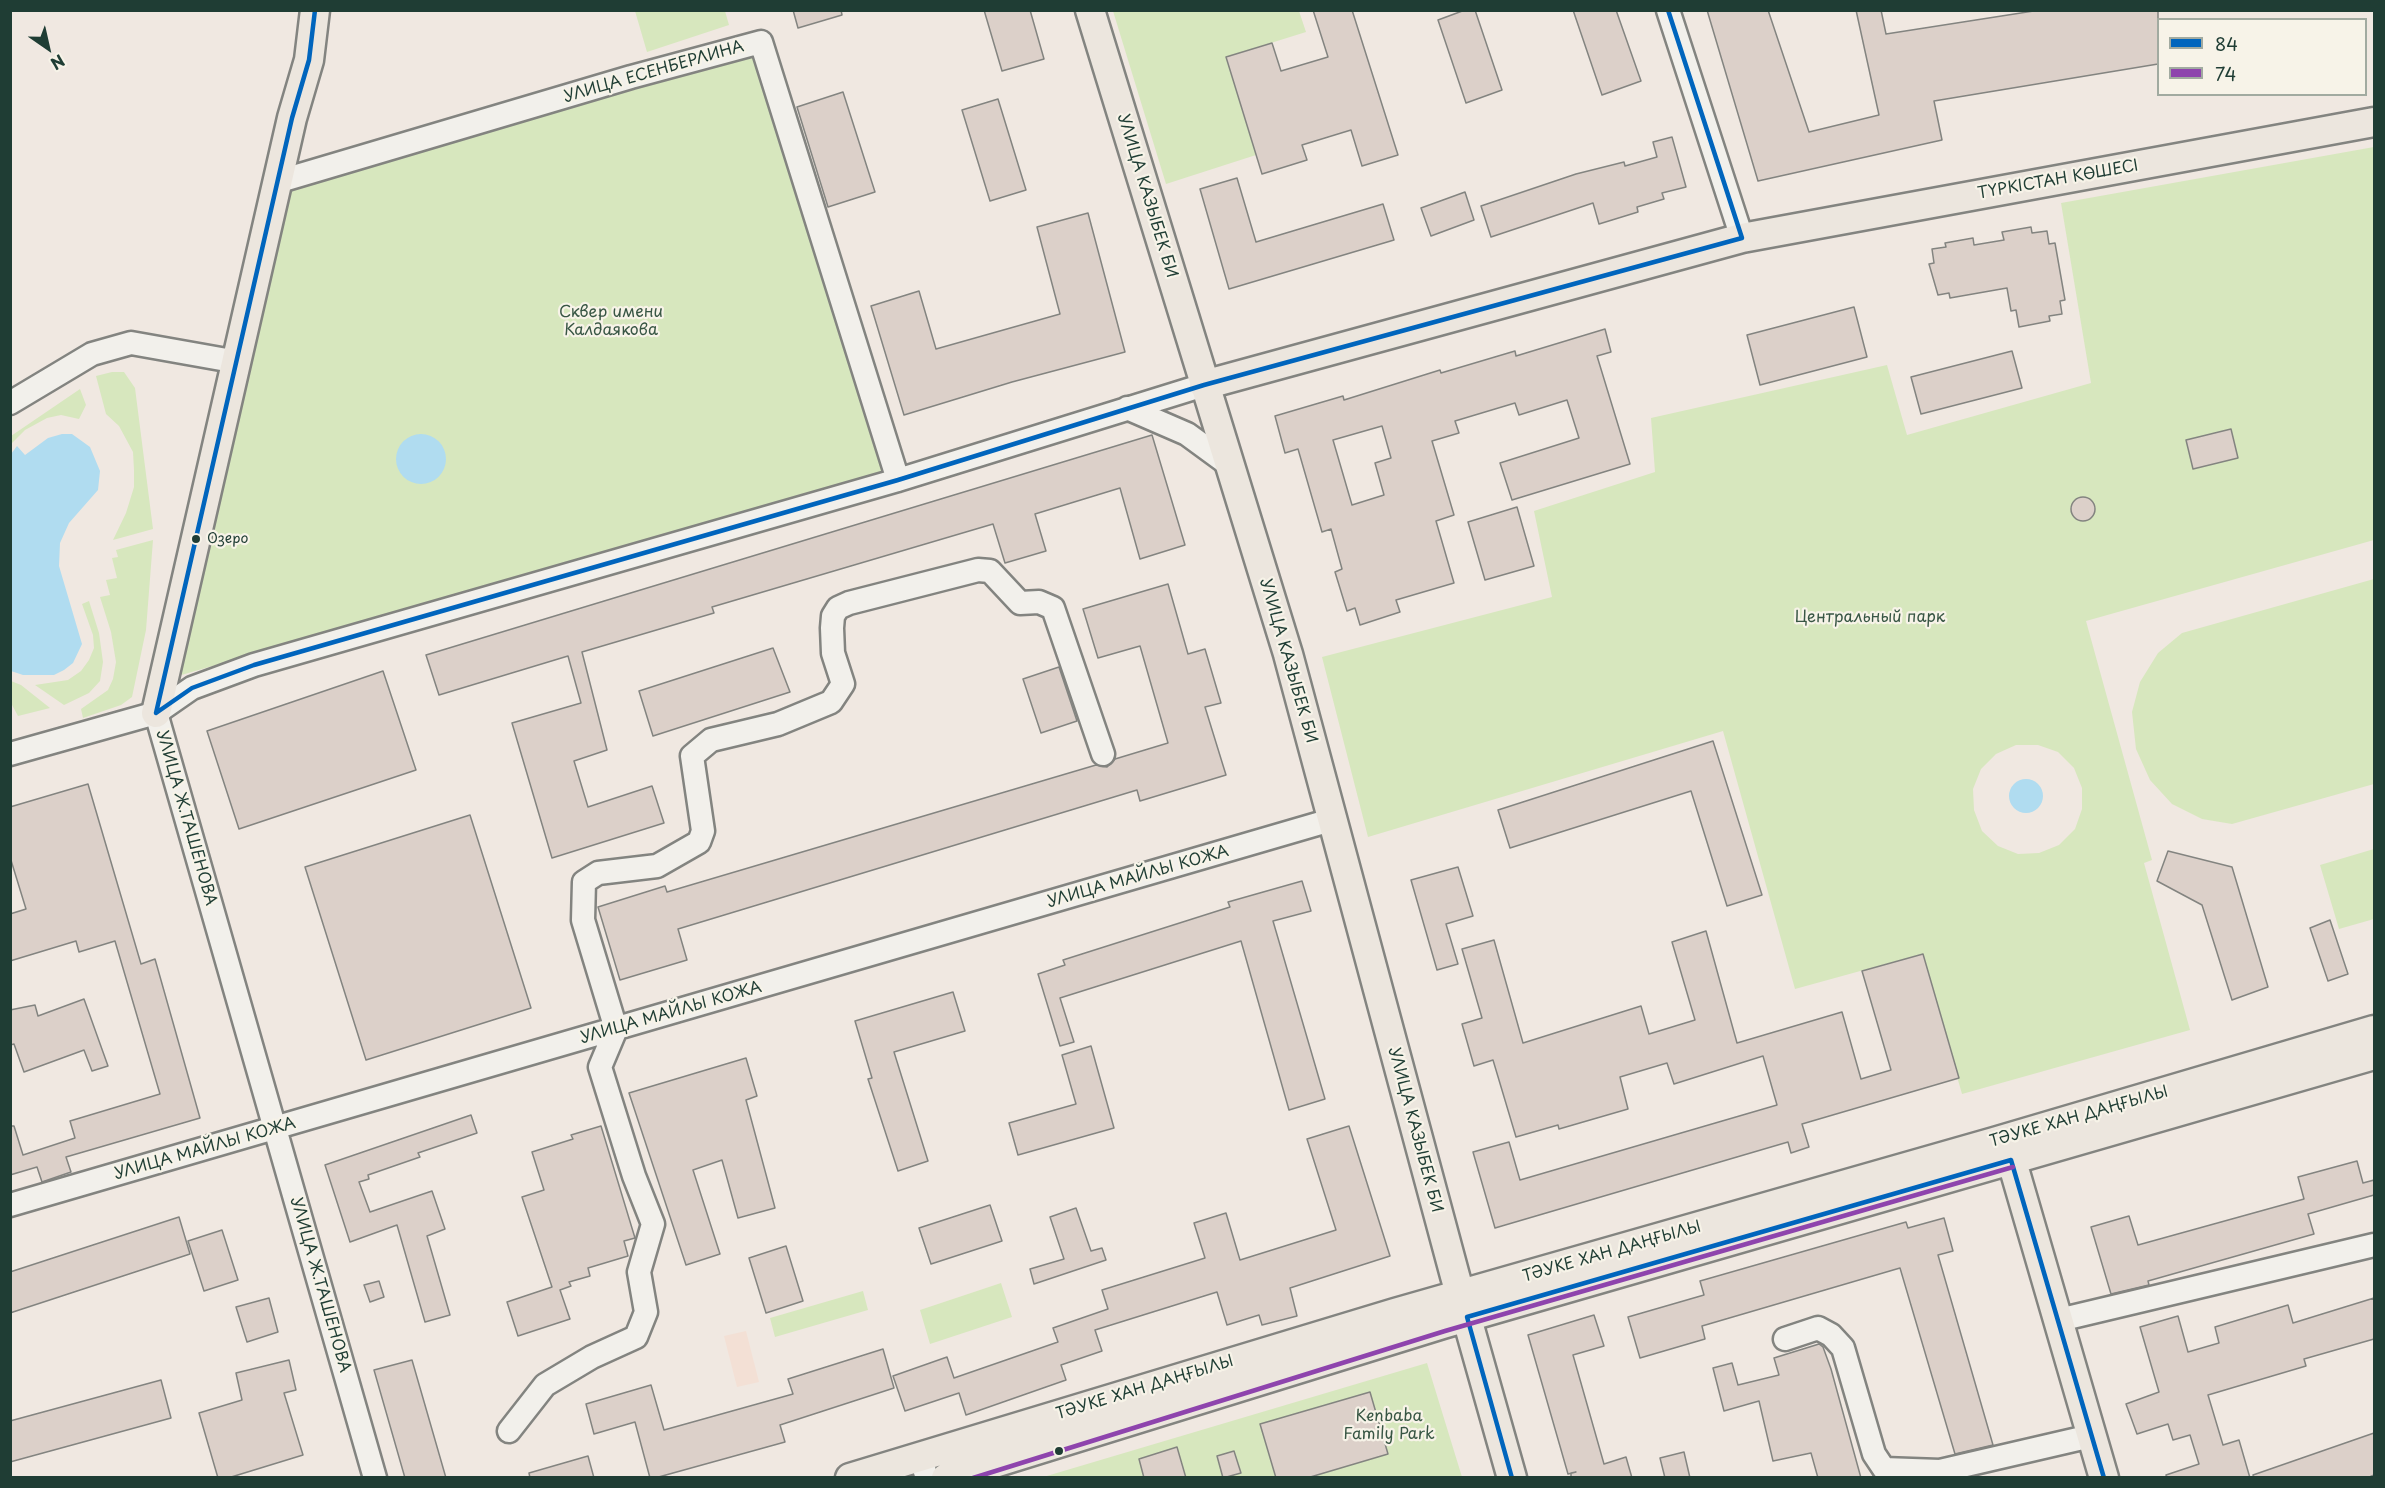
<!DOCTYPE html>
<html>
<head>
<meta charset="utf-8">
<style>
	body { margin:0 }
	#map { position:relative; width:2385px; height:1488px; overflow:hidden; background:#f0e8e1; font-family:"Playpen Sans",sans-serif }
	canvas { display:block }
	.frame { position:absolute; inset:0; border:12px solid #1f3d34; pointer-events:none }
	.legend { position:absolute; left:2157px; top:18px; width:210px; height:78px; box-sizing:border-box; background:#f7f3e8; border:2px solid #a1aaa0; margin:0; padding:8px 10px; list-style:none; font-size:18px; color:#1f3d34 }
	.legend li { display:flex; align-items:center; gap:12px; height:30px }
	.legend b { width:30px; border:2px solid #a1aaa0 }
	.north { position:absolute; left:18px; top:18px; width:60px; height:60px; -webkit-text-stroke:4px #f7f3e8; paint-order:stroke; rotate:146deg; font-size:16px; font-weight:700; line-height:24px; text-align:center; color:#1f3d34 }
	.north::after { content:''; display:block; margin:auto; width:21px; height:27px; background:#1f3d34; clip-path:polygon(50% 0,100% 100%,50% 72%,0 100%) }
</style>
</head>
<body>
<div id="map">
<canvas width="2385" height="1488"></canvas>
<div class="frame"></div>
<ul class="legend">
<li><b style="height:8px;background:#0065bd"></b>84</li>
<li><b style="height:8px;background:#8e44ad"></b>74</li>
</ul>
<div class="north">N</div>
</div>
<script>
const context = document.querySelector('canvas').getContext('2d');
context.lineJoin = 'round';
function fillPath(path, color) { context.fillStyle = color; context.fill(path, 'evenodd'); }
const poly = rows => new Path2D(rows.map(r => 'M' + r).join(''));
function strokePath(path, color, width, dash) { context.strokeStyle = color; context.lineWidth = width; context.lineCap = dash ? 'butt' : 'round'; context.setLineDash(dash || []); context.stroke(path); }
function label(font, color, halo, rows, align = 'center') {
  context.font = font + ' "Playpen Sans",sans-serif'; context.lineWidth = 4.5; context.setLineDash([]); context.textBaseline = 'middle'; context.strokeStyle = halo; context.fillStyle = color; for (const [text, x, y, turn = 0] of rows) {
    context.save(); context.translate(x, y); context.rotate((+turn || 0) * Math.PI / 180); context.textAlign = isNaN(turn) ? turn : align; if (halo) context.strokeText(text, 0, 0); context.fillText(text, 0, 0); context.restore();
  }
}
fillPath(poly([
	[746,1331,759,1382,737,1387,724,1336]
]), '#f3e0d5');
fillPath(poly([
	[635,11,725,11,729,25,647,52],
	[1113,11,1299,11,1306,32,1226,57,1256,155,1166,184],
	[760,46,888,470,178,676,291,190],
	[2374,147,2374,540,2086,621,2152,860,2144,863,2190,1030,1962,1094,1922,954,1795,989,1723,731,1368,837,1322,657,1552,597,1534,511,1655,472,1651,418,1887,365,1907,435,2091,383,2061,203],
	[2016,745,2038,745,2058,752,2074,768,2082,788,2082,809,2075,829,2059,845,2039,853,2018,854,1998,846,1982,831,1974,810,1973,789,1981,769,1996,754],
	[112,372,124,372,135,388,153,529,113,540,126,513,134,487,134,470,133,452,119,426,106,414,96,376],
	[80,389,86,405,79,419,61,415,47,418,25,430,11,444,11,436],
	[153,540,146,630,132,697,121,705,83,718,81,709,108,690,113,679,116,662,111,632,100,597,110,595,106,580,117,578,112,558,118,557,116,550],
	[2374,579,2374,784,2232,824,2202,819,2172,804,2150,780,2136,749,2132,712,2140,682,2158,653,2182,633],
	[89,601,99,633,103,662,100,681,89,693,64,705,35,685,68,680,81,671,89,660,94,648,93,635,82,604],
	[11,681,21,685,50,708,18,716,11,703],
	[2374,849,2374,919,2339,929,2320,865],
	[1001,1283,1012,1317,930,1344,920,1310],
	[863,1291,868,1310,775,1337,770,1318],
	[1427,1363,1462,1477,1040,1478]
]), '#d7e7be');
fillPath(poly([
	'396 459a25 25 0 1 1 50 0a25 25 0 1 1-50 0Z',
	[62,434,72,434,90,447,100,471,98,490,69,523,60,543,59,566,82,644,73,663,64,670,54,675,23,675,11,671,11,454,17,446,25,455,48,438],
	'2009 796a17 17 0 1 1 34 0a17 17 0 1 1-34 0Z'
]), '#b0dcf0');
const building = poly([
	[793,10,841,10,842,15,798,28,793,10],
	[984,10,1030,10,1044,59,1002,71,984,10],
	[1313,10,1352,10,1398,155,1362,166,1351,130,1302,145,1307,160,1262,174,1226,57,1272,43,1281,71,1328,57,1313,10],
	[1465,10,1475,10,1502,90,1466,103,1438,20,1465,10],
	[1573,10,1616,10,1641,81,1602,95,1573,10],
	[1707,10,1768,10,1809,132,1879,115,1856,10,1881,10,1886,34,2040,10,2158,10,2158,64,1934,101,1942,140,1758,181,1707,10],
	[843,92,875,192,828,207,797,107,843,92],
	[998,99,1026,190,990,201,962,110,998,99],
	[1672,137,1686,187,1662,193,1664,199,1637,207,1638,212,1599,224,1593,203,1491,237,1481,206,1576,174,1624,162,1625,166,1657,157,1653,142,1672,137],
	[1237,178,1256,242,1383,204,1394,240,1229,289,1200,189,1237,178],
	[1465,192,1474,220,1431,236,1421,208,1465,192],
	[1088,213,1125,352,1012,382,904,415,871,306,919,291,936,349,1060,314,1037,227,1088,213],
	[2031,227,2032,233,2047,231,2049,244,2055,243,2065,300,2060,301,2062,314,2049,316,2050,321,2019,327,2016,310,2011,311,2007,288,1950,298,1949,293,1938,295,1929,264,1934,263,1932,249,1946,247,1945,243,1973,238,1974,245,2004,240,2002,232,2031,227],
	[1854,307,1867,357,1760,385,1747,335,1854,307],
	[1605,329,1611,352,1597,356,1630,464,1512,500,1500,463,1579,438,1567,400,1519,415,1515,403,1455,421,1459,433,1432,441,1454,515,1436,521,1454,583,1396,600,1400,612,1360,625,1355,608,1347,611,1335,572,1342,569,1331,529,1322,532,1298,449,1285,453,1275,416,1343,396,1344,400,1440,370,1441,373,1515,351,1516,356,1605,329],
	[1382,426,1391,458,1375,463,1384,495,1352,505,1333,440,1382,426],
	[2012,351,2022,388,1921,414,1911,377,2012,351],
	[2231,429,2238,458,2193,469,2186,440,2231,429],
	[1152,435,1185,545,1140,559,1120,488,1035,514,1046,551,1005,563,993,524,712,607,714,613,582,652,607,750,574,761,588,807,652,786,664,823,552,858,512,723,581,703,568,656,439,695,426,655,1152,435],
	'2071 509a12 12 0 1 1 24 0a12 12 0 1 1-24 0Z',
	[1517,507,1534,566,1485,580,1468,522,1517,507],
	[1168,584,1188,654,1205,649,1221,703,1205,707,1226,775,1140,801,1137,790,678,929,687,960,620,980,598,907,665,886,667,892,1096,765,1107,767,1115,759,1168,743,1140,646,1098,658,1083,609,1168,584],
	[773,648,790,692,653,736,639,691,773,648],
	[1059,667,1077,721,1041,733,1023,679,1059,667],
	[383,671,416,770,239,829,207,731,383,671],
	[1713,741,1762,895,1727,906,1691,791,1510,848,1498,810,1713,741],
	[88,784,141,964,155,959,200,1118,66,1157,71,1172,42,1182,37,1167,10,1175,10,1126,14,1126,23,1155,75,1138,70,1121,160,1094,115,941,79,952,76,941,10,961,10,914,26,909,10,857,10,807,88,784],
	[470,815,531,1008,366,1060,305,867,470,815],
	[2168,851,2232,867,2268,987,2232,1000,2202,905,2157,881,2168,851],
	[1458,867,1473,916,1446,924,1458,964,1437,970,1411,880,1458,867],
	[1302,881,1311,911,1273,921,1325,1099,1289,1110,1241,941,1060,998,1074,1042,1060,1046,1038,974,1065,965,1063,960,1230,907,1228,902,1302,881],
	[2330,920,2348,974,2328,981,2310,928,2330,920],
	[1706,931,1737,1043,1842,1012,1861,1079,1891,1070,1862,971,1923,954,1959,1078,1802,1124,1809,1147,1791,1153,1788,1142,1495,1228,1473,1152,1509,1142,1520,1180,1777,1105,1763,1056,1674,1084,1667,1063,1620,1077,1628,1109,1559,1129,1558,1125,1516,1137,1493,1060,1474,1066,1462,1024,1482,1018,1462,949,1494,940,1523,1043,1641,1006,1649,1034,1695,1020,1672,942,1706,931],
	[953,992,965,1031,894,1052,928,1161,898,1171,868,1079,872,1078,855,1021,953,992],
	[84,999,108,1066,92,1071,84,1050,24,1072,14,1044,10,1045,10,1010,35,1005,38,1016,84,999],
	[1091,1046,1114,1128,1018,1155,1009,1123,1076,1104,1062,1055,1091,1046],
	[746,1058,757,1096,746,1100,775,1208,738,1218,722,1160,693,1170,720,1254,686,1265,629,1093,746,1058],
	[471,1115,477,1133,418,1153,420,1157,368,1175,369,1179,359,1182,370,1212,432,1191,445,1229,427,1236,450,1315,425,1322,397,1225,350,1242,325,1165,471,1115],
	[601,1126,635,1238,624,1241,628,1256,588,1268,590,1276,569,1282,571,1286,560,1290,570,1319,518,1336,507,1302,552,1287,522,1197,544,1190,532,1152,573,1139,571,1135,601,1126],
	[1349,1126,1390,1256,1290,1288,1297,1316,1262,1325,1259,1315,1227,1325,1217,1292,1095,1330,1102,1351,1061,1365,1066,1380,966,1415,959,1393,905,1411,893,1376,947,1357,954,1378,1058,1342,1053,1328,1108,1309,1102,1290,1205,1258,1194,1223,1226,1213,1240,1260,1336,1230,1307,1139,1349,1126],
	[2357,1161,2363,1183,2374,1180,2374,1195,2308,1214,2314,1234,2148,1281,2149,1285,2111,1294,2091,1227,2129,1216,2138,1245,2304,1199,2298,1177,2357,1161],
	[990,1205,1002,1241,931,1264,919,1228,990,1205],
	[1076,1208,1091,1251,1102,1248,1106,1260,1034,1284,1030,1269,1064,1259,1050,1217,1076,1208],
	[179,1217,190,1254,10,1313,10,1272,179,1217],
	[1944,1218,1953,1251,1938,1255,1993,1445,1955,1454,1900,1268,1702,1326,1705,1339,1640,1358,1628,1317,1704,1295,1700,1281,1906,1222,1908,1228,1944,1218],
	[222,1230,238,1280,204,1291,188,1241,222,1230],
	[786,1246,803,1301,766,1313,749,1258,786,1246],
	[379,1281,384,1297,370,1302,364,1285,379,1281],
	[269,1298,278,1332,247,1342,236,1307,269,1298],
	[2374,1298,2374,1339,2304,1359,2306,1366,2208,1395,2223,1445,2239,1440,2250,1478,2167,1478,2166,1475,2199,1464,2190,1435,2173,1440,2168,1424,2137,1434,2126,1404,2159,1392,2140,1327,2178,1316,2188,1352,2219,1343,2215,1327,2288,1305,2293,1323,2374,1298],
	[1594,1315,1604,1346,1573,1355,1604,1464,1626,1457,1632,1478,1571,1478,1571,1473,1576,1472,1568,1474,1528,1335,1594,1315],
	[1819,1344,1823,1347,1831,1369,1861,1478,1818,1478,1811,1453,1773,1461,1759,1401,1724,1411,1713,1368,1732,1363,1738,1385,1779,1375,1774,1358,1819,1344],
	[883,1349,894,1388,780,1425,785,1442,655,1478,650,1478,635,1422,594,1434,586,1404,651,1385,664,1430,793,1394,788,1379,883,1349],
	[289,1360,296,1390,284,1393,303,1455,228,1478,218,1478,199,1413,242,1400,236,1373,289,1360],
	[412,1360,446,1478,405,1478,374,1370,412,1360],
	[161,1380,171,1418,10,1462,10,1421,161,1380],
	[1370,1392,1388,1454,1307,1478,1276,1478,1260,1424,1370,1392],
	[2374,1433,2374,1475,2367,1478,2254,1478,2253,1475,2374,1433],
	[1177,1447,1186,1478,1144,1478,1139,1459,1177,1447],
	[1234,1451,1241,1473,1223,1478,1217,1456,1234,1451],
	[1684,1452,1690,1478,1665,1478,1660,1458,1684,1452],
	[588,1456,594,1478,530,1478,529,1473,588,1456]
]);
fillPath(building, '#dcd0c9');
strokePath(building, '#838480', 1.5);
const minor = poly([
	[1668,10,1742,238],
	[280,181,631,77,761,42,898,480],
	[10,403,92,354,131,343,238,362],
	[1127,408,1187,434,1228,464],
	[156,713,375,1478],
	[10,754,156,713,192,688,254,665,898,480,1204,385],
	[10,1205,1331,820],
	[2059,1320,2374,1245],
	[1785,1339,1818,1328,1831,1335,1843,1348,1874,1454,1884,1469,1940,1471,2091,1436],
	[509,1431,545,1385,592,1357,636,1337,646,1312,639,1272,653,1224,634,1176,600,1067,616,1029,583,920,584,882,598,873,657,866,699,842,703,831,692,756,711,740,778,724,831,702,843,684,833,653,832,628,833,616,838,608,849,603,978,570,990,571,1020,603,1039,602,1053,608,1103,754],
	[920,1456,927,1478]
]);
const major = poly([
	[1090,10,1288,654,1455,1276,1512,1478],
	[1204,385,1742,238,2374,122],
	[156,713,292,118,309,60,315,10],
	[2006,1141,2104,1478],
	[850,1478,1395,1313,1994,1142,2374,1030],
	[946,1478,1443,1324,2374,1055]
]);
strokePath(minor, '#838480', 27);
strokePath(major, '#838480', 33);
strokePath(minor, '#f2f0eb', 22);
strokePath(major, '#ece6de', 28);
strokePath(poly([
	[156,713,192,688,254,665,898,480,1204,385,1742,238,1668,10],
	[156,713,292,118,309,60,315,10],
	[1512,1478,1467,1317,2011,1160,2104,1478]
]), '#0065bd', 4.5);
strokePath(poly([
	[973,1478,1445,1331,2013,1167]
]), '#8e44ad', 4.5);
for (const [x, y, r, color] of [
	[196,539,5,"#1f3d34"],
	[1059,1451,5,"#1f3d34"]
]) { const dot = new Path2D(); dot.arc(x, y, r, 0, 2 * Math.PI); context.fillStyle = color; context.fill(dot); strokePath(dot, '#f7f3e8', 2); }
label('14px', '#1f3d34', '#f7f3e8', [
	["Озеро",207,539]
], 'left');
label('16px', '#1f3d34', '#f7f3e8', [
	["УЛИЦА ЕСЕНБЕРЛИНА",654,72,-16],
	["ТҮРКІСТАН КӨШЕСІ",2058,180,-10],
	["УЛИЦА КАЗЫБЕК БИ",1147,196,73],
	["УЛИЦА КАЗЫБЕК БИ",1288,661,74],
	["УЛИЦА Ж.ТАШЕНОВА",186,818,74],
	["УЛИЦА МАЙЛЫ КОЖА",1138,877,-16],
	["УЛИЦА МАЙЛЫ КОЖА",671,1013,-16],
	["ТӘУКЕ ХАН ДАҢҒЫЛЫ",2079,1117,-16],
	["УЛИЦА КАЗЫБЕК БИ",1415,1130,75],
	["УЛИЦА МАЙЛЫ КОЖА",205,1149,-16],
	["ТӘУКЕ ХАН ДАҢҒЫЛЫ",1612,1252,-16],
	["УЛИЦА Ж.ТАШЕНОВА",320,1285,74],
	["ТӘУКЕ ХАН ДАҢҒЫЛЫ",1145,1388,-17]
]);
label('16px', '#385644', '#f7f3e8', [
	["Сквер имени",611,313],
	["Калдаякова",611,331],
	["Центральный парк",1870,618],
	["Kenbaba",1389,1417],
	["Family Park",1389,1435]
]);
</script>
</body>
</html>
